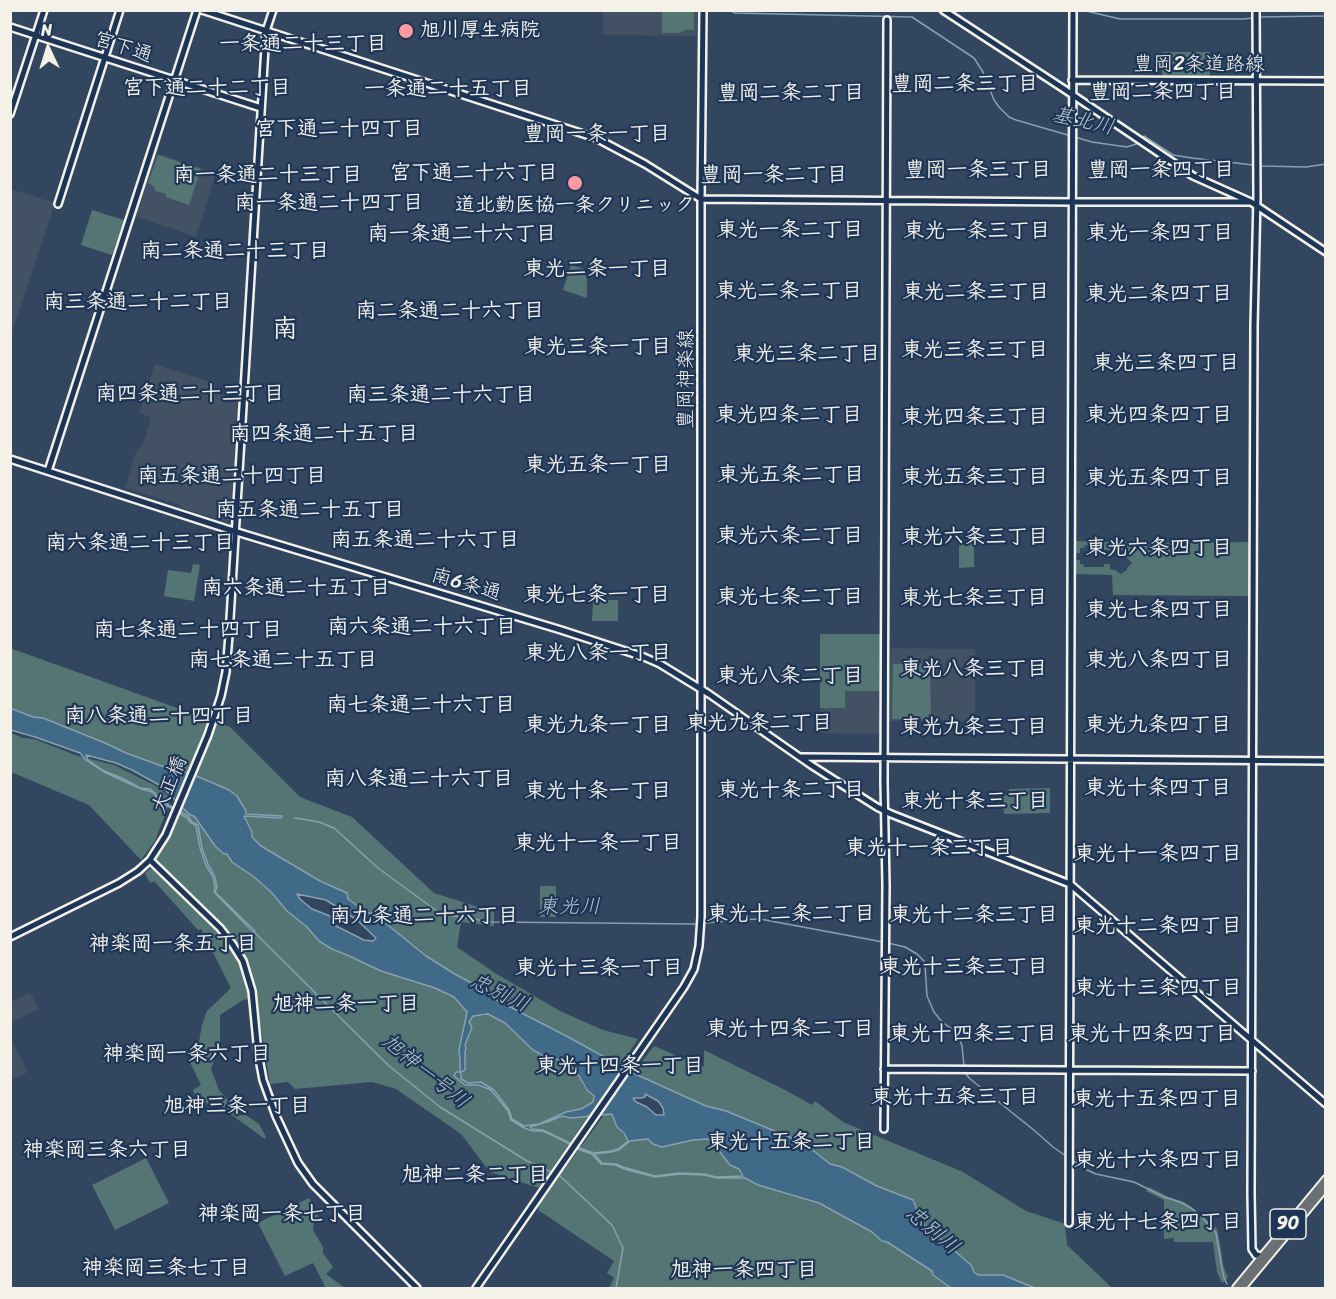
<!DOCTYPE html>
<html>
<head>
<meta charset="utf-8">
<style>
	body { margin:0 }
	#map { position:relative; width:1336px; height:1299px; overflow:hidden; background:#33465f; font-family:Sriracha,sans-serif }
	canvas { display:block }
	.frame { position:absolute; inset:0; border:12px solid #f4f1e8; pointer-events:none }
	.north { position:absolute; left:18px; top:18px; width:60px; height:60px; -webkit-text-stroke:4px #1d3557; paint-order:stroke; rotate:356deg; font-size:16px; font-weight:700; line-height:24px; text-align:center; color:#f4f1e8 }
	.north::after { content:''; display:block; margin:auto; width:21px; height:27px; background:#f4f1e8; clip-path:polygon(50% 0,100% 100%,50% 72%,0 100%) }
</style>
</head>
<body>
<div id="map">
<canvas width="1336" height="1299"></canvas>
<div class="frame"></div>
<div class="north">N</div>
</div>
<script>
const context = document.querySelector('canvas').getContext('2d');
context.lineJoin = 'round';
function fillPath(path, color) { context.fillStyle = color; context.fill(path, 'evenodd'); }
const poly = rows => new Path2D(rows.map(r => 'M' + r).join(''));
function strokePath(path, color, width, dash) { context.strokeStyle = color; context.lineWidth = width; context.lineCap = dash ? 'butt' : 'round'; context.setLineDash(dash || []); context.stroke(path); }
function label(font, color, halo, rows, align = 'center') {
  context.font = font + ' Sriracha,"Klee One",sans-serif'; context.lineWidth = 4.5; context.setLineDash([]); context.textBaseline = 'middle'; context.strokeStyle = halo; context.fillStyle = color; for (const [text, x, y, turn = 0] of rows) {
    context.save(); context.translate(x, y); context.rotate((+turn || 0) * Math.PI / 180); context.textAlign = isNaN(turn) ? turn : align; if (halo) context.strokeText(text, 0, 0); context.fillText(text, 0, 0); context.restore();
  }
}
fillPath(poly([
	[603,11,697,11,697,36,603,35],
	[156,153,216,173,196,237,135,216],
	[11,189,55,203,11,336,10,189],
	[155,364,214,383,212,392,237,400,231,519,227,522,182,508,178,504,125,488,136,452,144,442,151,417,139,413],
	[820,634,881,634,882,734,820,733],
	[891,648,975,649,975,719,972,721,890,721,889,719],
	[30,992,39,1009,13,1022,11,1021,11,1002],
	[10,1037,27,1070,26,1073,11,1080]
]), '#425164');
fillPath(poly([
	[662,12,694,12,694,30,686,30,678,33,662,33],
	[1162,52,1210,52,1210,78,1162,78],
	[158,155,201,169,189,205,166,197,166,194,156,191,153,186,148,183],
	[92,210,124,220,112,255,81,245],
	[571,265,587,270,587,298,563,290],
	[1073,541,1156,543,1252,542,1252,596,1113,595,1112,575,1073,574,1073,560,1080,560,1080,564,1083,564,1084,567,1104,567,1104,564,1110,564,1110,569,1115,570,1121,574,1127,570,1127,568,1132,563,1126,557,1126,550,1104,550,1104,545,1085,545,1084,548,1080,548,1080,553,1073,553],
	[959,542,974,542,974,567,959,568],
	[193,564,200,565,194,601,164,596,168,570,191,573],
	[594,600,618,600,618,621,592,621,593,602],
	[820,634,881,634,882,691,845,691,845,708,820,708],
	[10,648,230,727,300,797,352,817,434,893,494,912,494,926,461,922,457,947,495,973,560,1011,603,1030,638,1039,620,1066,572,1039,489,996,479,987,453,973,426,956,347,899,347,893,320,881,261,846,252,836,252,832,244,816,281,818,246,814,246,810,237,796,229,790,199,777,174,768,170,769,126,753,105,743,43,718,33,717,11,708],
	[893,664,922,664,930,671,931,719,892,719],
	[11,733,23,738,34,739,78,756,114,765,158,787,171,799,155,841,141,860,89,805,11,772],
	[1050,788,1050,813,1004,814,1003,797,1008,794,1009,789],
	[184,808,195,817,215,846,223,854,226,854,232,862,254,877,271,892,287,911,307,927,319,941,332,949,347,955,381,971,435,988,454,997,467,1011,483,1016,488,1014,505,1023,533,1050,544,1056,560,1060,575,1069,586,1090,594,1096,593,1102,581,1109,566,1112,571,1118,588,1116,539,1188,490,1172,461,1134,396,1089,372,1082,295,1089,288,1082,270,1084,256,998,251,979,244,959,234,942,208,912,156,860,177,814],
	[150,869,155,869,217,929,231,946,241,962,249,999,243,1000,220,1015,220,1042,211,1069,219,1090,240,1115,246,1115,259,1124,266,1137,265,1139,221,1107,202,1102,196,1097,193,1090,201,1085,189,1060,199,1042,202,1025,207,1011,231,988,201,929,198,930,154,881,150,883,145,873],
	[540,886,556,886,556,917,540,917],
	[654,1046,704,1067,704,1050,787,1091,812,1105,815,1101,843,1122,963,1172,1026,1211,1065,1224,1067,1245,1112,1288,1035,1288,1003,1275,978,1275,974,1272,970,1265,923,1224,913,1200,877,1186,842,1167,830,1164,804,1143,726,1111,706,1106,633,1073],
	[612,1114,617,1127,630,1141,648,1139,662,1147,693,1140,708,1139,713,1143,730,1165,739,1169,743,1176,750,1181,758,1185,819,1203,872,1232,882,1241,887,1242,932,1271,933,1275,951,1288,609,1288,614,1278,607,1273,614,1261,538,1210,539,1207,538,1205,604,1115],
	[146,1158,169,1203,115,1230,92,1185],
	[1149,1187,1169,1197,1184,1202,1193,1208,1217,1229,1221,1249,1223,1265,1228,1278,1222,1283,1217,1272,1213,1242,1174,1242,1174,1238,1164,1239,1164,1200,1146,1191],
	[309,1198,319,1218,314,1221,313,1230,323,1247,323,1253,333,1267,326,1274,345,1288,326,1288,313,1263,285,1276,258,1223]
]), '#557574');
const water = poly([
	[10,708,33,717,43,718,105,743,126,753,170,769,174,768,199,777,229,790,237,796,246,811,246,814,282,816,281,818,244,816,252,832,252,837,261,846,320,881,347,893,348,899,368,913,373,913,426,956,453,973,479,987,489,996,572,1039,633,1073,706,1106,726,1111,804,1143,830,1164,842,1167,877,1186,913,1200,923,1224,971,1265,974,1272,978,1275,1003,1275,1035,1288,951,1288,933,1275,932,1271,887,1242,882,1241,872,1232,819,1203,758,1185,745,1178,717,1178,704,1175,680,1174,655,1177,624,1169,616,1165,601,1164,592,1154,580,1150,562,1140,543,1131,533,1131,524,1128,511,1120,508,1111,491,1090,479,1085,465,1085,454,1076,456,1072,460,1072,460,1059,459,1050,467,1012,454,997,435,988,381,971,347,955,332,949,319,941,307,927,287,911,271,892,254,877,232,862,227,854,224,854,215,846,195,817,189,814,161,786,132,770,116,763,86,755,88,760,104,771,122,778,140,788,150,789,155,793,158,799,188,816,192,822,198,825,202,848,208,864,215,877,217,888,215,892,255,931,254,933,214,892,215,887,213,877,206,865,200,848,196,826,190,822,187,818,158,800,154,793,149,791,141,789,104,772,86,760,80,753,35,737,11,730,10,708],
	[297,894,326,900,357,920,376,938,373,941,364,940,336,926,330,916,312,909,300,899,297,894],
	[488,1014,505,1023,533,1050,544,1056,560,1060,575,1069,587,1090,594,1096,593,1102,581,1109,566,1112,539,1124,524,1126,512,1119,509,1110,494,1090,481,1082,468,1083,461,1079,461,1072,465,1070,465,1052,466,1048,465,1045,472,1027,469,1022,473,1016,488,1014],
	[645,1094,658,1101,663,1108,664,1115,656,1115,647,1107,636,1102,633,1098,641,1098,645,1097,645,1094],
	[612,1114,617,1127,624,1133,628,1141,618,1149,611,1151,594,1153,582,1149,543,1130,532,1129,530,1127,547,1122,562,1116,571,1118,612,1114],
	[648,1139,653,1144,662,1147,693,1140,708,1139,713,1143,730,1165,739,1169,743,1176,716,1177,704,1174,679,1173,655,1176,623,1167,616,1164,602,1163,594,1154,611,1152,619,1150,630,1141,648,1139]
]);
fillPath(water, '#416a89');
strokePath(water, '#89a0af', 1.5);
strokePath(poly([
	[730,10,735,13,912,17,974,58,983,72,994,100,999,107,1009,117,1016,120,1092,142,1127,147,1136,144,1138,141],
	[1082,10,1120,19,1243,19,1253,18],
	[1257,17,1326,16],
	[1141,138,1144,136,1173,155,1192,158,1262,166,1306,167,1326,164],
	[295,818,319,822,334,828,378,868,441,914,492,922,695,924],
	[706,923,737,920,760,919,883,942],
	[254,932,388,1065,440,1107,527,1161,554,1173],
	[888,943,905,947,917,954,924,961,925,965,927,996,934,1012,942,1022,955,1031,959,1037,962,1046,964,1066],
	[964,1071,969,1078,1035,1131,1053,1147,1066,1156],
	[1072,1160,1085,1169,1096,1174,1134,1182,1164,1197,1180,1202,1191,1208,1201,1216,1216,1233,1222,1268,1224,1278,1227,1284],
	[559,1175,612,1225,623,1248,616,1288]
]), '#89a0af', 1.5);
const secondary = poly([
	[202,10,596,138,645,164,701,199,1072,202,1251,202],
	[943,10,1064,89,1193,176,1251,202,1326,252],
	[1256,10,1257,197,1254,326,1251,1194,1252,1249,1256,1255,1262,1256],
	[10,27,261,108],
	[1072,80,1326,81],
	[10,114,44,10],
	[58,204,120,10],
	[10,459,227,529,561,630,644,657,660,664,709,694,811,765,877,807,891,814,1070,884,1326,1104],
	[48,471,197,10],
	[802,757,1326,761],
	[150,860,220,928,233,945,243,961,252,991,258,1053,263,1080,276,1116,298,1163,313,1184,417,1288],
	[10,937,119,883,138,871,150,860,166,835,208,735,221,696,226,672,229,635,266,31,273,10],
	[884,1069,1252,1071],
	[884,1129,886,885,884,782,887,20],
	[1069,1223,1073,10],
	[476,1288,684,987,694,969,699,946,701,917,701,199,703,10]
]);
const primary = poly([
	[1236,1288,1326,1179],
	[1242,1288,1326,1187]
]);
strokePath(secondary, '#f4f1e8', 10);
strokePath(primary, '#f4f1e8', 10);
strokePath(secondary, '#1d3557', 5);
strokePath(primary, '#6a7074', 6);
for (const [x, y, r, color] of [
	[406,31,8,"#ff9aa2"],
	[575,183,8,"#ff9aa2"]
]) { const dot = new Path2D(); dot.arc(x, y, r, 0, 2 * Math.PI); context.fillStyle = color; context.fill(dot); strokePath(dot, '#1d3557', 2); }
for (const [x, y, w] of [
	[1288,1224,36]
]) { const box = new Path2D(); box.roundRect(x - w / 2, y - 15, w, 30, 4.5); context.fillStyle = '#1d3557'; context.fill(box); strokePath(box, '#f4f1e8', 1.5); }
label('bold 18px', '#f4f1e8', null, [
	["90",1288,1224]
]);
label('bold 20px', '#f4f1e8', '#1d3557', [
	["旭川厚生病院",420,31],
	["道北勤医協一条クリニック",575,206,"center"]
], 'left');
label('20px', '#f4f1e8', '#1d3557', [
	["宮下通",123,48,18],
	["豊岡2条道路線",1199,65],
	["豊岡神楽線",687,379,-90],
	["南6条通",466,585,16],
	["大正橋",170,785,-67]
]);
label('bold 21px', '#f4f1e8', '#1d3557', [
	["一条通二十三丁目",303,45],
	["豊岡二条三丁目",965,85],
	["宮下通二十二丁目",207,89],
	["一条通二十五丁目",448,90],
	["豊岡二条四丁目",1163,93],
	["豊岡二条二丁目",791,94],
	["宮下通二十四丁目",339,130],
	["豊岡一条一丁目",597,135],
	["豊岡一条三丁目",978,171],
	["豊岡一条四丁目",1161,171],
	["宮下通二十六丁目",474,174],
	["南一条通二十三丁目",268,176],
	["豊岡一条二丁目",774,176],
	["南一条通二十四丁目",329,204],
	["東光一条二丁目",790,231],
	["東光一条三丁目",977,232],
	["東光一条四丁目",1160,234],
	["南一条通二十六丁目",462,235],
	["南二条通二十三丁目",235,252],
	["東光二条一丁目",597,270],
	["東光二条二丁目",789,292],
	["東光二条三丁目",976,293],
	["東光二条四丁目",1159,295],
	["南三条通二十二丁目",138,303],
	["南二条通二十六丁目",450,312],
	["東光三条一丁目",598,348],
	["東光三条三丁目",975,351],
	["東光三条二丁目",807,355],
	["東光三条四丁目",1166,364],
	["南四条通二十三丁目",190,395],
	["南三条通二十六丁目",441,396],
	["東光四条二丁目",789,416],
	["東光四条四丁目",1159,416],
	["東光四条三丁目",975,418],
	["南四条通二十五丁目",324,435],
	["東光五条一丁目",598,466],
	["東光五条二丁目",791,476],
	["南五条通二十四丁目",232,477],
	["東光五条三丁目",975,478],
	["東光五条四丁目",1159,479],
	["南五条通二十五丁目",310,511],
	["東光六条二丁目",790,537],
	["東光六条三丁目",975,538],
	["南五条通二十六丁目",425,541],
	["南六条通二十三丁目",140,544],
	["東光六条四丁目",1159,549],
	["南六条通二十五丁目",296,589],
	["東光七条一丁目",597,596],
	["東光七条二丁目",790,598],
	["東光七条三丁目",974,599],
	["東光七条四丁目",1159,611],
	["南六条通二十六丁目",422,628],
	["南七条通二十四丁目",188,631],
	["東光八条一丁目",598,654],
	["南七条通二十五丁目",283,661],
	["東光八条四丁目",1159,661],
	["東光八条三丁目",974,670],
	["東光八条二丁目",790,677],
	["南七条通二十六丁目",421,706],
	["南八条通二十四丁目",159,717],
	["東光九条二丁目",759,724],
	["東光九条一丁目",598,726],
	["東光九条四丁目",1158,726],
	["東光九条三丁目",974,728],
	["南八条通二十六丁目",419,780],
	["東光十条四丁目",1158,789],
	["東光十条二丁目",791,791],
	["東光十条一丁目",598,792],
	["東光十条三丁目",975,802],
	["東光十一条一丁目",598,844],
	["東光十一条三丁目",929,849],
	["東光十一条四丁目",1158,855],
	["東光十二条二丁目",791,915],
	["東光十二条三丁目",974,916],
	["南九条通二十六丁目",424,917],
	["東光十二条四丁目",1158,927],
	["神楽岡一条五丁目",173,945],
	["東光十三条三丁目",964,968],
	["東光十三条一丁目",599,969],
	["東光十三条四丁目",1158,989],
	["旭神二条一丁目",346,1005],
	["東光十四条二丁目",790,1030],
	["東光十四条三丁目",973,1035],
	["東光十四条四丁目",1152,1035],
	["神楽岡一条六丁目",187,1055],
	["東光十四条一丁目",620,1067],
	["東光十五条三丁目",955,1098],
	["東光十五条四丁目",1157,1100],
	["旭神三条一丁目",237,1107],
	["東光十五条二丁目",791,1143],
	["神楽岡三条六丁目",107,1151],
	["東光十六条四丁目",1158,1161],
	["旭神二条二丁目",475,1176],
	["神楽岡一条七丁目",282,1215],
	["東光十七条四丁目",1158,1223],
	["神楽岡三条七丁目",166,1269],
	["旭神一条四丁目",744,1271]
]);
label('italic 21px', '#b5c2c7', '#1d3557', [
	["基北川",1083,122,13],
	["東光川",569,908],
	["忠別川",499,994,25],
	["旭神一号川",425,1072,39],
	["忠別川",932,1231,40]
]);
label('bold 26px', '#f4f1e8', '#1d3557', [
	["南",285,330]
]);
</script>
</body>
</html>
